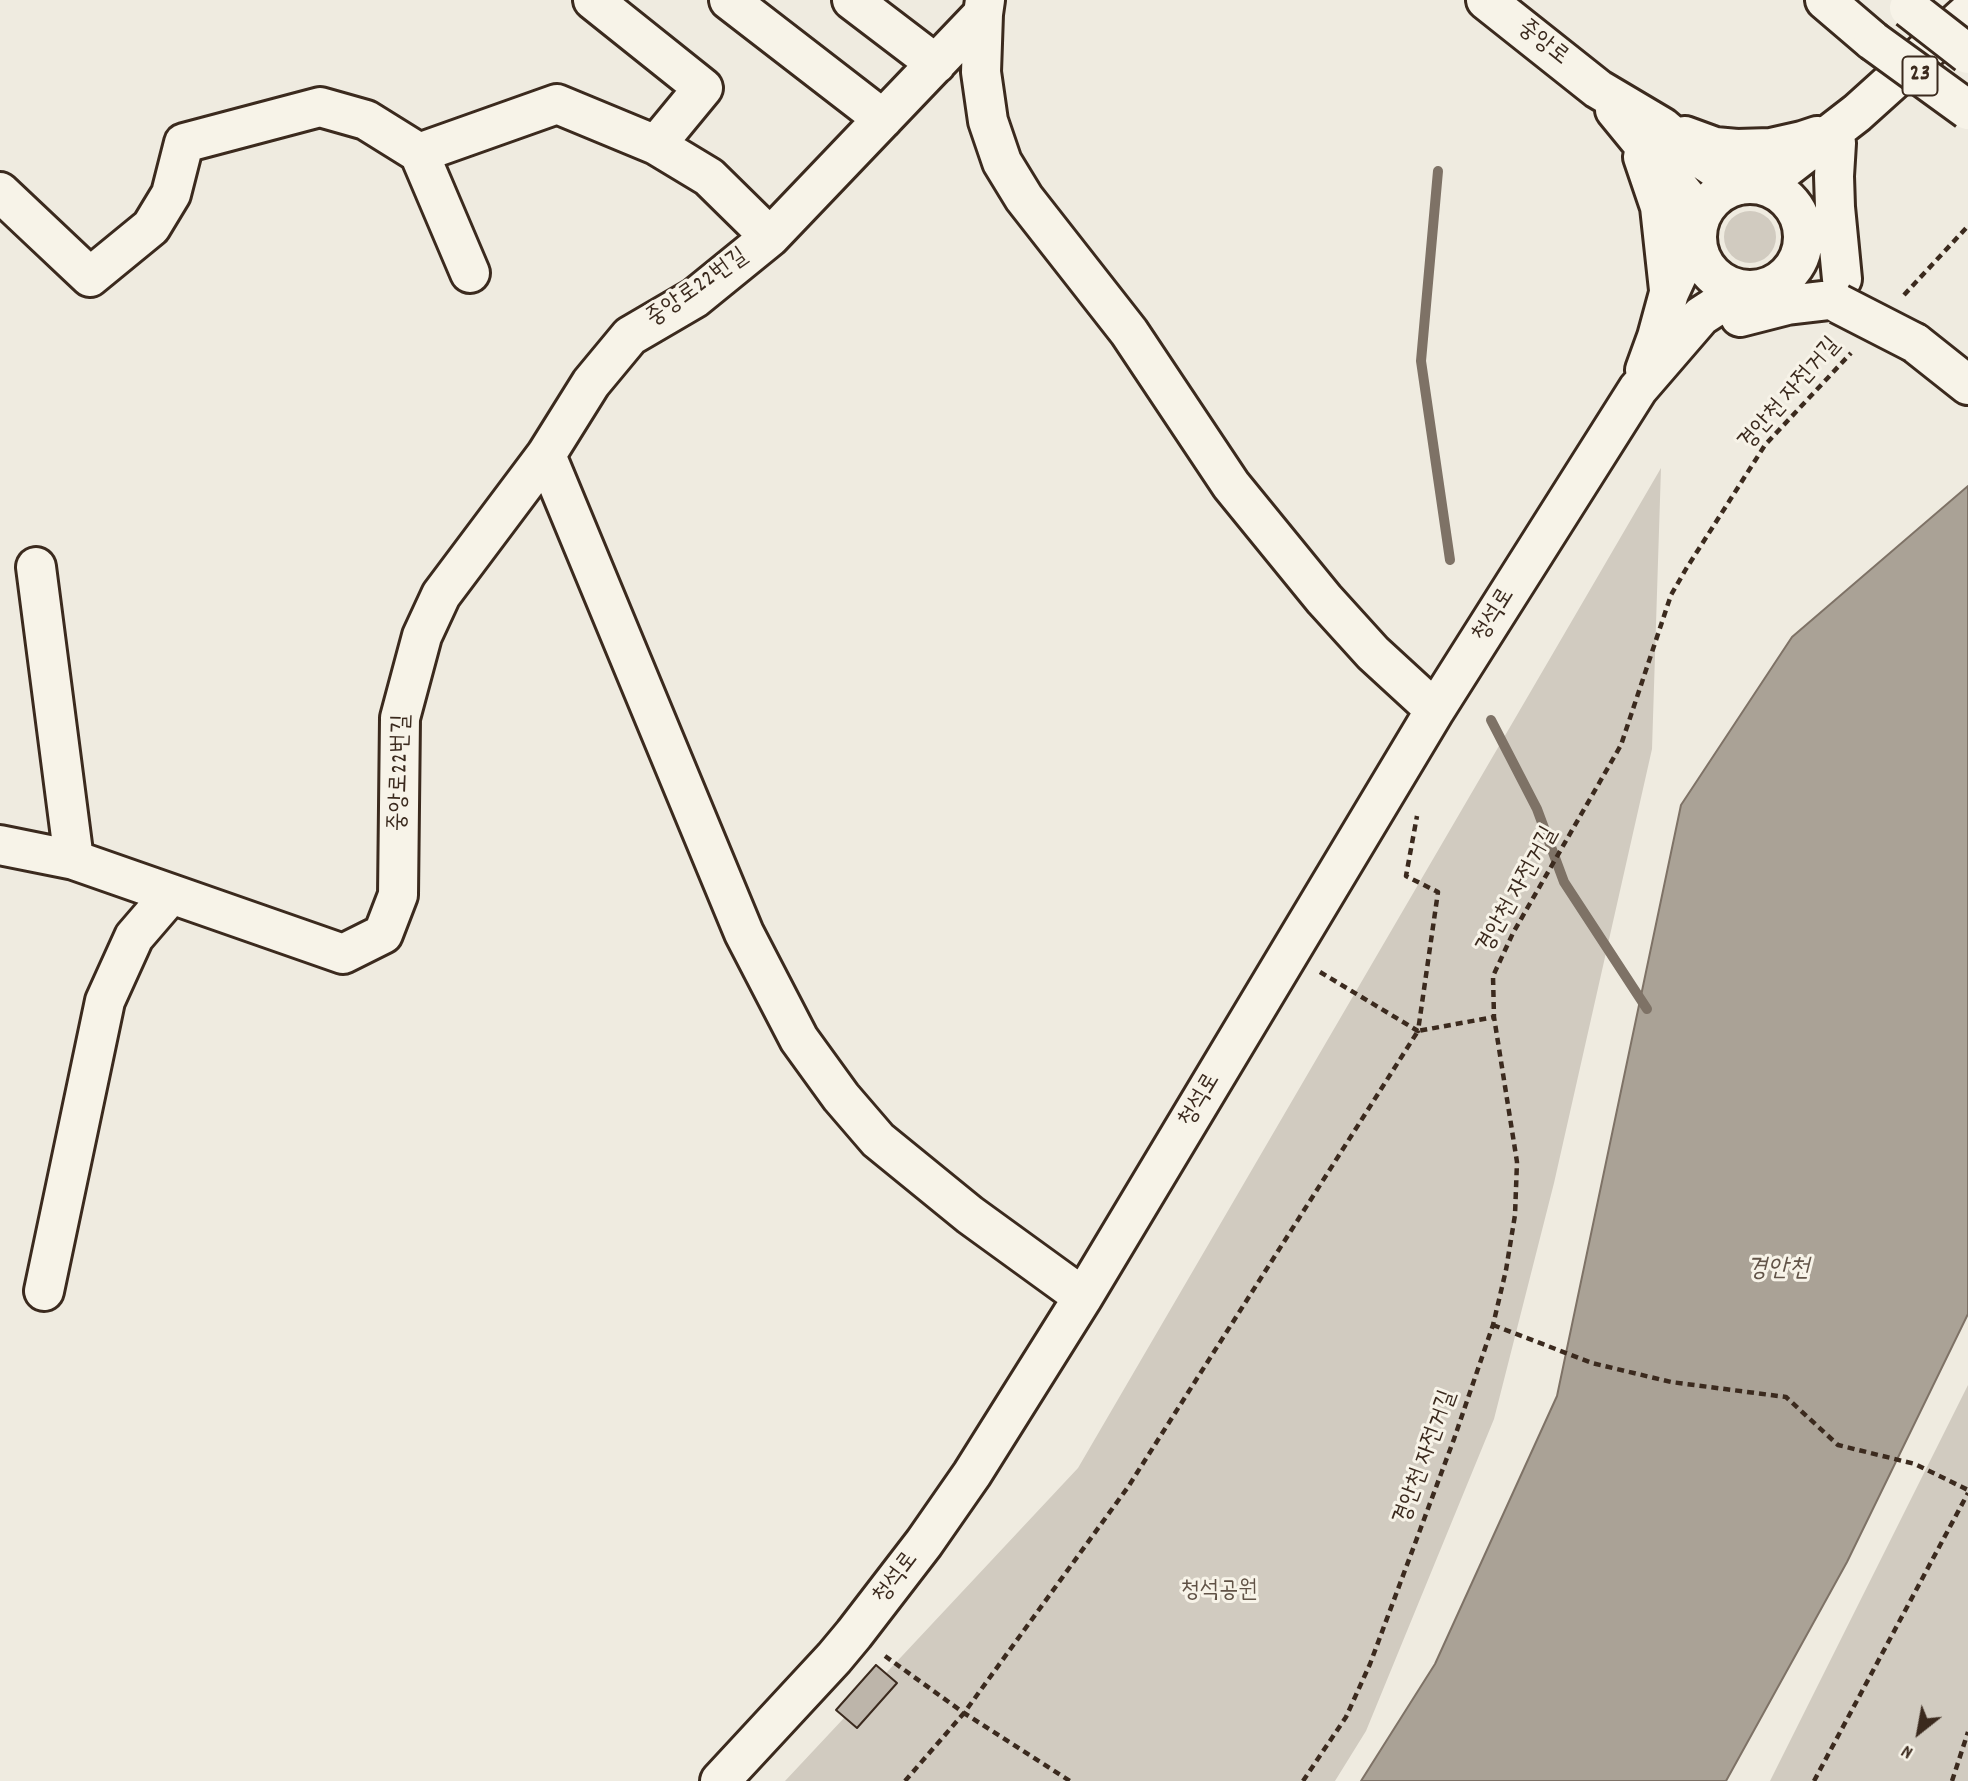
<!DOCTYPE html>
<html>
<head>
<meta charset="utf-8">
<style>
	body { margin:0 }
	#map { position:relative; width:1968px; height:1781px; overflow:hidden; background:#efebe0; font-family:Dekko,sans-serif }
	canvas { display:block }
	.north { position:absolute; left:1884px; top:1697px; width:70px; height:70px; -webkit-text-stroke:5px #f7f3e8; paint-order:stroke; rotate:211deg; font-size:19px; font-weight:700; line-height:28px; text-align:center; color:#3b2a1e }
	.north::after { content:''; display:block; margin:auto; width:24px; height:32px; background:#3b2a1e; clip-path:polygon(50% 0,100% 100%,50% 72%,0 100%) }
</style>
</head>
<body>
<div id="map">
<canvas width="1968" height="1781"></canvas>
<div class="north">N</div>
</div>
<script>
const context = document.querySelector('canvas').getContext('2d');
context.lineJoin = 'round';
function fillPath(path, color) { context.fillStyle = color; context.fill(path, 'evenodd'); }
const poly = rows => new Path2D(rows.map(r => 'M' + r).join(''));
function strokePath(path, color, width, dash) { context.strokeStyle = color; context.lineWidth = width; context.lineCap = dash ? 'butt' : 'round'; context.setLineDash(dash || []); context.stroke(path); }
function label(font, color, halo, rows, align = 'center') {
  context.font = font + ' Dekko,"Poor Story",sans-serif'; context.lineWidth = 6; context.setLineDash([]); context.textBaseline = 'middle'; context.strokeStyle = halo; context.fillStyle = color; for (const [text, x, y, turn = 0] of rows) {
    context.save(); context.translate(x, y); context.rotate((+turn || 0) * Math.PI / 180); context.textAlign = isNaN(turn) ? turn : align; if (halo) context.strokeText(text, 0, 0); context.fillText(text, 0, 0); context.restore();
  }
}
fillPath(poly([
	'1724 237a26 26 0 1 1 52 0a26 26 0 1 1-52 0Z',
	[1661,468,1652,749,1554,1183,1494,1419,1366,1731,1335,1781,785,1781,1078,1468],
	[1968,1385,1968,1781,1770,1781]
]), '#d1cbc0');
const water = poly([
	[1968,486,1968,1314,1847,1562,1726,1781,1361,1781,1435,1664,1557,1396,1681,805,1792,637,1968,486]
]);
fillPath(water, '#aaa296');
strokePath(water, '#7e7266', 2);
strokePath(poly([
	[1438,171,1421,361,1450,560],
	[1491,720,1537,809,1564,882,1647,1009]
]), '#7e7266', 10);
const building = poly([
	[876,1665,897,1683,857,1728,836,1710,876,1665]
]);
fillPath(building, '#bdb5aa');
strokePath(building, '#3b2a1e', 2);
const minor = poly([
	[593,0,703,88,656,145],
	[729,0,883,119],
	[852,0,936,64],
	[1486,0,1598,89,1662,127,1690,151,1740,185],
	[983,14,981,72,988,121,1002,162,1024,198,1129,332,1231,485,1324,599,1373,653,1435,710],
	[1615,110,1701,215],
	[1685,136,1715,147,1737,149,1771,148,1802,141,1817,136],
	[1836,143,1834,176,1835,207,1842,279],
	[419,153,557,104,656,145,709,177,770,237],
	[1643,157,1660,207,1669,290],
	[1757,184,1786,168,1857,113,1968,13],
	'1697 237a53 53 0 1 1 106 0a53 53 0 1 1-106 0Z',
	[0,192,90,277,151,227,171,194,184,143,320,107,366,120,419,153,470,273],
	[1740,317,1787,305,1830,300],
	[1915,343,1968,385],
	[1645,370,1657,337,1669,293,1697,232],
	[546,455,744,933,799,1039,841,1097,878,1140,970,1215,1083,1297],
	[36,567,74,860],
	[0,845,74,860,343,954,383,934,398,895,400,718,422,636,441,595,546,455,591,383,630,336,695,298,770,237,983,14,985,0],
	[44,1291,105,1001,134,937,171,894],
	[720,1781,834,1658,854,1634,924,1543,972,1474,1083,1297,1435,710,1638,389,1701,316,1721,303,1751,290]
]);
const major = poly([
	[1825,0,1873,41]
]);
strokePath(minor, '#3b2a1e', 44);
strokePath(major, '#3b2a1e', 44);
strokePath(poly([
	[1904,295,1968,226],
	[1320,972,1418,1031,1438,892,1406,876,1417,816],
	[1493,1325,1592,1363,1671,1382,1786,1397,1838,1445,1915,1464,1968,1490],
	[885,1656,964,1713,1070,1781],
	[905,1781,964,1713,1128,1487,1418,1031,1494,1017],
	[1303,1781,1346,1717,1370,1664,1454,1439,1493,1325,1506,1270,1515,1215,1517,1162,1494,1017,1493,976,1513,933,1621,745,1671,595,1686,569,1765,445,1851,353],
	[1814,1781,1968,1493],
	[1952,1781,1968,1732]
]), '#3b2a1e', 4.5, [7, 5]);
strokePath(minor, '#f7f3e8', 38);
strokePath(major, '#f7f3e8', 38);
const minorBridge = poly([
	[1839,304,1915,343]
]);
const majorBridge = poly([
	[1909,8,1968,54],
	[1873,41,1968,110]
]);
strokePath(minorBridge, '#3b2a1e', 44, []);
strokePath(majorBridge, '#3b2a1e', 44, []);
strokePath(minorBridge, '#f7f3e8', 38);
strokePath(majorBridge, '#f7f3e8', 38);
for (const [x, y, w] of [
	[1920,76,35]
]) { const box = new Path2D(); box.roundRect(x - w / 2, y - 19.5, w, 39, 5); context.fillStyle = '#f7f3e8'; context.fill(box); strokePath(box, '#3b2a1e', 2); }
label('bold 23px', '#3b2a1e', null, [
	["23",1920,76]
]);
label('24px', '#3b2a1e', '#f7f3e8', [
	["중앙로",1542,44,38],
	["중앙로22번길",698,289,-35],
	["경안천 자전거길",1791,395,-49],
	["청석로",1495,616,-58],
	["중앙로22번길",402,773,-88],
	["경안천 자전거길",1519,891,-61],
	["청석로",1201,1101,-59],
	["경안천 자전거길",1427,1458,-70],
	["청석로",897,1579,-53]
]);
label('24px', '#605246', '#f7f3e8', [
	["청석공원",1219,1593]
]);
label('italic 26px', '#625448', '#f7f3e8', [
	["경안천",1778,1271]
]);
</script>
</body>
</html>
